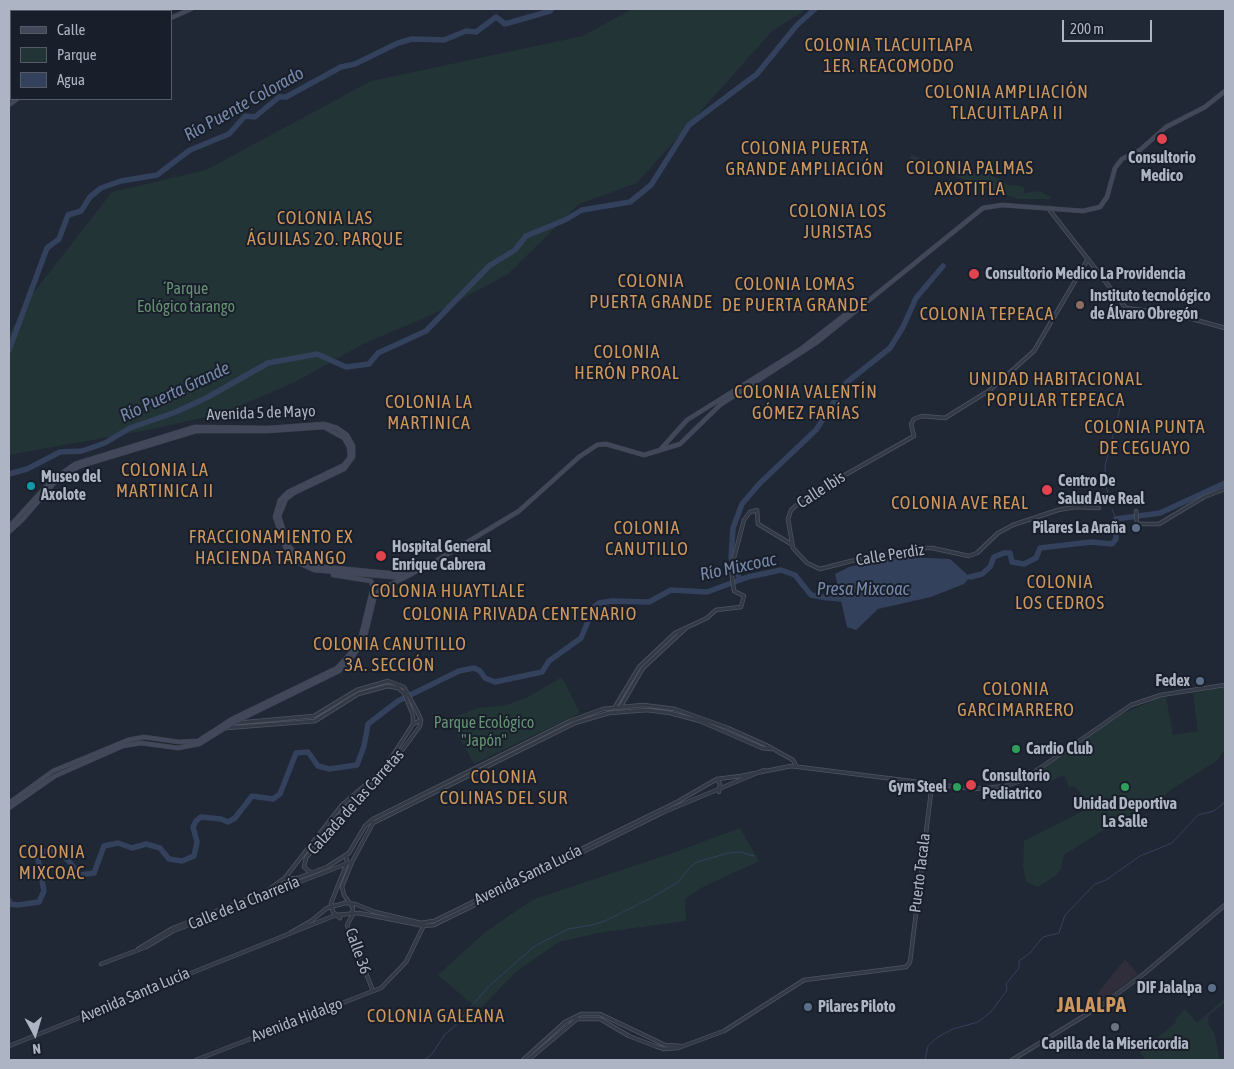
<!DOCTYPE html>
<html>
<head>
<meta charset="utf-8">
<style>
	body { margin:0 }
	#map { position:relative; width:1234px; height:1069px; overflow:hidden; background:#202735; font-family:"Asap Condensed",sans-serif }
	canvas { display:block }
	.frame { position:absolute; inset:0; border:10px solid #adb4c3; pointer-events:none }
	.legend { position:absolute; left:10px; top:10px; width:162px; height:90px; box-sizing:border-box; background:#191f2a; border:1px solid #545b67; margin:0; padding:6px 9px; list-style:none; font-size:15px; color:#adb4c3 }
	.legend li { display:flex; align-items:center; gap:10px; height:25px }
	.legend b { width:25px; border:1px solid #545b67 }
	.north { position:absolute; left:10px; top:1009px; width:50px; height:50px; -webkit-text-stroke:4px #191f2a; paint-order:stroke; rotate:174deg; font-size:14px; font-weight:700; line-height:20px; text-align:center; color:#adb4c3 }
	.north::after { content:''; display:block; margin:auto; width:18px; height:22px; background:#adb4c3; clip-path:polygon(50% 0,100% 100%,50% 72%,0 100%) }
	.scale { position:absolute; left:1062px; top:20px; width:90px; height:22px; box-sizing:border-box; border:2px solid #adb4c3; border-top:0; padding-left:6px; font-size:15px; line-height:18px; white-space:nowrap; color:#adb4c3; -webkit-text-stroke:4px #191f2a; paint-order:stroke }
</style>
</head>
<body>
<div id="map">
<canvas width="1234" height="1069"></canvas>
<div class="frame"></div>
<ul class="legend">
<li><b style="height:6px;background:#424859"></b>Calle</li>
<li><b style="height:14px;background:#233437"></b>Parque</li>
<li><b style="height:14px;background:#34415c"></b>Agua</li>
</ul>
<div class="north">N</div>
<div class="scale">200 m</div>
</div>
<script>
const context = document.querySelector('canvas').getContext('2d');
context.lineJoin = 'round';
function fillPath(path, color) { context.fillStyle = color; context.fill(path, 'evenodd'); }
const poly = rows => new Path2D(rows.map(r => 'M' + r).join(''));
function strokePath(path, color, width, dash) { context.strokeStyle = color; context.lineWidth = width; context.lineCap = dash ? 'butt' : 'round'; context.setLineDash(dash || []); context.stroke(path); }
function label(font, color, halo, rows, align = 'center') {
  context.font = font + ' "Asap Condensed",sans-serif'; context.lineWidth = 4; context.setLineDash([]); context.textBaseline = 'middle'; context.strokeStyle = halo; context.fillStyle = color; for (const [text, x, y, turn = 0] of rows) {
    context.save(); context.translate(x, y); context.rotate((+turn || 0) * Math.PI / 180); context.textAlign = isNaN(turn) ? turn : align; if (halo) context.strokeText(text, 0, 0); context.fillText(text, 0, 0); context.restore();
  }
}
fillPath(poly([
	[1125,959,1138,974,1103,1001,1097,994]
]), '#302e3a');
fillPath(poly([
	[9,9,56,9,53,11,11,11,11,91,9,100],
	[632,9,807,9,772,31,637,183,579,204,508,274,434,314,365,343,293,383,223,413,153,429,9,455,9,335,27,301,112,192,206,170,371,81,583,36],
	[911,155,960,171,989,175,1002,180,1005,184,1021,186,1024,188,1024,193,1039,191,1051,197,1050,199,1018,199,909,160],
	[562,677,580,713,474,764,449,719,478,708,506,705,528,697],
	[1225,687,1225,749,1218,760,1172,789,1159,800,1145,804,1140,802,1138,805,1140,813,1123,818,1064,855,1061,869,1055,876,1038,887,1026,882,1023,866,1024,841,1085,810,1091,805,1074,786,1069,788,1064,775,1049,782,1043,769,1122,714,1156,699,1166,697,1173,735,1198,731,1193,693],
	[740,828,759,861,701,888,685,899,686,921,598,933,559,942,516,972,479,1010,438,975,484,933,532,900,667,855],
	[1225,998,1225,1003,1209,1015,1208,1024,1215,1035,1220,1060,1145,1060,1140,1052,1176,1022,1175,1019,1185,1009,1197,1023]
]), '#233437');
fillPath(poly([
	[906,557,950,559,970,577,964,584,931,597,878,609,856,630,847,627,835,574,849,567,888,558]
]), '#34415c');
strokePath(poly([
	[1111,505,1106,486,1105,466,1120,408],
	[1112,509,1116,519],
	[424,1060,432,1054,445,1034,454,1027,488,987,535,946,568,929,592,925,605,921,653,897,678,882,690,867,697,862,728,853,740,852,754,856],
	[925,1060,928,1046,938,1037,953,1029,978,1022,991,1012,1007,990,1006,984,1019,968,1019,961,1030,953,1043,937,1059,933,1065,915,1095,884,1106,880,1140,856,1172,843,1198,815,1214,811,1225,802]
]), '#34415c', 1);
strokePath(poly([
	[9,350,47,248,59,239,68,215,81,211,90,197,101,188,121,181,157,175,190,150,229,134,245,116,255,117,279,97,286,97,341,67,355,64,398,43,412,39,444,40,466,31,476,32,496,17,505,24,550,11,552,9],
	[9,474,27,469,60,452,82,451,105,443,130,428,176,412,208,397,268,363,317,354,346,367,369,364,378,353,426,331,489,266,515,250,526,236,565,220,582,210,630,202,651,185,689,125,757,74,797,25,815,9],
	[970,577,982,574,990,567,994,557,1004,553,1010,553,1012,562,1024,564,1036,558,1040,548,1091,542,1112,544,1116,539,1116,519,1160,513,1225,483],
	[740,580,731,558,733,528,742,504,760,483,816,430,846,383,890,348,903,327,916,298,943,266],
	[831,598,840,599],
	[9,900,10,904,18,905,39,902,44,891,38,859,41,853,46,851,54,850,62,853,80,875,94,873,104,846,118,843,132,848,146,844,160,848,169,859,182,861,194,856,197,842,193,827,196,821,201,817,221,819,228,822,235,818,252,796,273,799,280,794,296,753,308,752,318,766,329,769,357,765,364,746,368,724,398,701,459,671,474,668,480,671,485,678,495,682,542,672,549,661,581,638,594,607,599,603,612,601,649,602,671,590,707,592,748,577,781,570,795,575,811,595,828,598]
]), '#34415c', 5.5);
const tertiary = poly([
	[1048,208,1126,308,1178,315,1225,328],
	[1088,259,1034,351,990,390,945,418,922,416,914,419,911,424,914,436,806,497,791,510,788,519,793,548,807,563,820,569,851,561,918,548,932,548,969,556,977,553,998,533,1013,525,1058,510,1075,507,1099,508],
	[1136,511,1137,524,1159,524,1204,497,1225,489],
	[621,706,643,668,685,629],
	[615,707,639,667,675,633,707,618,716,610,741,607,744,596,734,591,731,569,744,520,750,512,757,510,758,524,791,544],
	[236,723,314,716,357,690,388,681,404,687,417,711,421,720,420,726,387,771,344,809,306,858,304,867,311,873],
	[226,728,315,721,358,694,388,686,398,688,404,693,413,715,413,724],
	[717,779,720,784,719,792],
	[284,879,342,805,384,769,413,724,421,720],
	[340,918,333,912,331,903,347,863,346,855],
	[290,933,311,921,327,908,345,903,355,904,375,912,421,923,434,921,677,802,717,779,741,776,791,766,974,789,1006,786,1023,780,1131,705,1161,695,1225,685],
	[138,949,173,928,267,891,283,879,298,878,327,867,349,853,365,826,373,819,570,721,603,709,643,705,675,709,728,728,766,745,793,760,796,766],
	[101,964,146,947,173,931,351,862],
	[373,991,347,925,352,916,353,908,344,895,342,887,352,862,373,823,575,723,609,713,647,710,670,713,700,721,762,748,771,749],
	[9,1046,336,915,359,913,424,926,434,925,664,812,764,770],
	[196,1060,381,988,406,962,424,925],
	[523,1060,565,1022,581,1014,600,1014,665,1045,681,1046],
	[528,1060,577,1019,600,1019,629,1036,655,1046,664,1049,678,1048,724,1031,804,980,906,967,910,962,932,784],
	[1012,1060,1102,1005,1145,973,1225,905]
]);
const secondary = poly([
	[171,18,191,9],
	[9,105,17,99],
	[660,450,687,420,801,349,851,310,856,309],
	[9,527,51,481,75,464,195,427,268,428,324,424,337,428,347,435,353,446,353,457,344,469,294,493,286,499,279,516,288,545,301,560,314,566,410,575],
	[9,532,22,520,54,483,78,467,90,463,196,431,267,431,324,427,344,438,349,447,350,457,344,465,288,492,280,500,275,517,286,549,297,562,314,570,403,578],
	[371,598,379,591,436,561,519,511,579,457,597,445,606,444,644,455,680,444,720,405,816,343,983,208,1002,205,1083,211,1100,207,1107,197,1115,168,1122,159,1140,150,1166,127,1205,107,1225,91],
	[9,803,53,771,128,740,144,737,179,742,198,741,232,719,337,668,348,656,361,636,373,587,371,581,333,575],
	[9,808,55,776,123,746,141,743,178,748,199,744,233,723,339,671,354,655,365,636,375,595]
]);
strokePath(tertiary, '#4e5461', 4.5);
strokePath(secondary, '#3d434f', 5);
strokePath(tertiary, '#333a46', 3);
strokePath(secondary, '#424859', 4);
for (const [x, y, r, color] of [
	[1162,139,6,"#e0444e"],
	[974,274,6,"#e0444e"],
	[1080,305,5,"#8d6e63"],
	[31,486,5,"#0f9aa8"],
	[1047,490,6,"#e0444e"],
	[1136,528,5,"#5c6f8a"],
	[381,556,6,"#e0444e"],
	[1200,681,5,"#5c6f8a"],
	[1016,749,5,"#2e9e5b"],
	[971,785,6,"#e0444e"],
	[957,787,5,"#2e9e5b"],
	[1125,787,5,"#2e9e5b"],
	[1212,988,5,"#5c6f8a"],
	[808,1007,5,"#5c6f8a"],
	[1115,1027,5,"#6b7280"]
]) { const dot = new Path2D(); dot.arc(x, y, r, 0, 2 * Math.PI); context.fillStyle = color; context.fill(dot); strokePath(dot, '#191f2a', 2); }
label('bold 16px', '#adb4c3', '#191f2a', [
	["Consultorio",1162,158,"center"],
	["Medico",1162,176,"center"],
	["Consultorio Medico La Providencia",985,274],
	["Instituto tecnológico",1090,296],
	["de Álvaro Obregón",1090,314],
	["Museo del",41,477],
	["Axolote",41,495],
	["Centro De",1058,481],
	["Salud Ave Real",1058,499],
	["Pilares La Araña",1126,528,"right"],
	["Hospital General",392,547],
	["Enrique Cabrera",392,565],
	["Fedex",1190,681,"right"],
	["Cardio Club",1026,749],
	["Consultorio",982,776],
	["Pediatrico",982,794],
	["Gym Steel",947,787,"right"],
	["Unidad Deportiva",1125,804,"center"],
	["La Salle",1125,822,"center"],
	["DIF Jalalpa",1202,988,"right"],
	["Pilares Piloto",818,1007],
	["Capilla de la Misericordia",1115,1044,"center"]
], 'left');
label('16px', '#669274', '#191f2a', [
	["´Parque",186,289],
	["Eológico tarango",186,307],
	["Parque Ecológico",484,723],
	["\"Japón\"",484,741]
]);
label('16px', '#adb4c3', '#191f2a', [
	["Avenida 5 de Mayo",261,413,-2],
	["Calle Ibis",821,490,-33],
	["Calle Perdiz",890,555,-9],
	["Calzada de las Carretas",356,802,-48],
	["Puerto Tacala",920,873,-83],
	["Avenida Santa Lucía",528,875,-26],
	["Calle de la Charrería",244,903,-22],
	["Calle 36",358,951,70],
	["Avenida Santa Lucía",135,995,-23],
	["Avenida Hidalgo",297,1020,-21]
]);
context.letterSpacing = '1px';
label('18px', '#ce975d', '#191f2a', [
	["COLONIA TLACUITLAPA",889,45],
	["1ER. REACOMODO",889,66],
	["COLONIA AMPLIACIÓN",1007,92],
	["TLACUITLAPA II",1007,113],
	["COLONIA PUERTA",805,148],
	["GRANDE AMPLIACIÓN",805,169],
	["COLONIA PALMAS",970,168],
	["AXOTITLA",970,189],
	["COLONIA LOS",838,211],
	["JURISTAS",838,232],
	["COLONIA LAS",325,218],
	["ÁGUILAS 2O. PARQUE",325,239],
	["COLONIA",651,281],
	["PUERTA GRANDE",651,302],
	["COLONIA LOMAS",795,284],
	["DE PUERTA GRANDE",795,305],
	["COLONIA TEPEACA",987,314],
	["COLONIA",627,352],
	["HERÓN PROAL",627,373],
	["UNIDAD HABITACIONAL",1056,379],
	["POPULAR TEPEACA",1056,400],
	["COLONIA VALENTÍN",806,392],
	["GÓMEZ FARÍAS",806,413],
	["COLONIA LA",429,402],
	["MARTINICA",429,423],
	["COLONIA PUNTA",1145,427],
	["DE CEGUAYO",1145,448],
	["COLONIA LA",165,470],
	["MARTINICA II",165,491],
	["COLONIA AVE REAL",960,503],
	["COLONIA",647,528],
	["CANUTILLO",647,549],
	["FRACCIONAMIENTO EX",271,537],
	["HACIENDA TARANGO",271,558],
	["COLONIA",1060,582],
	["LOS CEDROS",1060,603],
	["COLONIA HUAYTLALE",448,591],
	["COLONIA PRIVADA CENTENARIO",520,614],
	["COLONIA CANUTILLO",390,644],
	["3A. SECCIÓN",390,665],
	["COLONIA",1016,689],
	["GARCIMARRERO",1016,710],
	["COLONIA",504,777],
	["COLINAS DEL SUR",504,798],
	["COLONIA",52,852],
	["MIXCOAC",52,873],
	["COLONIA GALEANA",436,1016]
]);
context.letterSpacing = '0px';
label('italic 18px', '#7688aa', '#191f2a', [
	["Río Puente Colorado",244,104,-29],
	["Río Puerta Grande",175,392,-25],
	["Río Mixcoac",738,567,-12],
	["Presa Mixcoac",863,589]
]);
context.letterSpacing = '1px';
label('bold 21px', '#ce975d', '#191f2a', [
	["JALALPA",1092,1005]
]);
context.letterSpacing = '0px';
</script>
</body>
</html>
